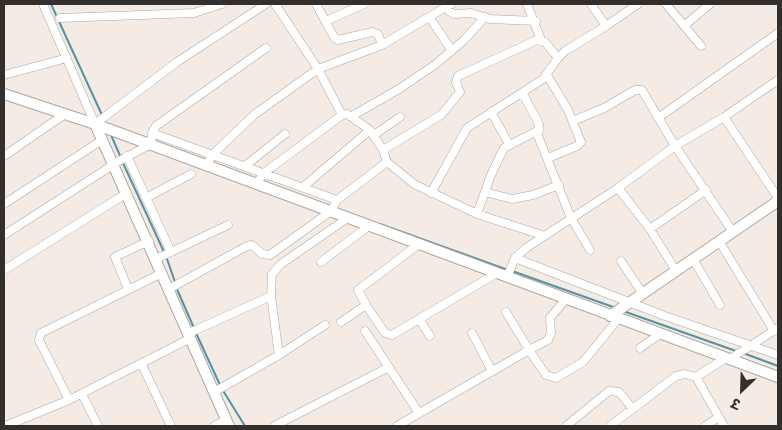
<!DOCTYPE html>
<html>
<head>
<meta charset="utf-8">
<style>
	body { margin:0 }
	#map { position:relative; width:782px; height:430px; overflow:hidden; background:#f4ebe5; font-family:Poppins,"Noto Sans Devanagari",sans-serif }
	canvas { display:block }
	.frame { position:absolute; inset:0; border:5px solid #332f2d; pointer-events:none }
	.north { position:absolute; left:717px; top:365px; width:50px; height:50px; -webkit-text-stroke:4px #f4ebe5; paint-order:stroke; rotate:204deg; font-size:14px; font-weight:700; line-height:20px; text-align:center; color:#332f2d }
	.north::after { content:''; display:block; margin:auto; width:18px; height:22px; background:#332f2d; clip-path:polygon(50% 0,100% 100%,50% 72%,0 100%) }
</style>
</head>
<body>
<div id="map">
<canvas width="782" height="430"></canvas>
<div class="frame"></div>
<div class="north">उ</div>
</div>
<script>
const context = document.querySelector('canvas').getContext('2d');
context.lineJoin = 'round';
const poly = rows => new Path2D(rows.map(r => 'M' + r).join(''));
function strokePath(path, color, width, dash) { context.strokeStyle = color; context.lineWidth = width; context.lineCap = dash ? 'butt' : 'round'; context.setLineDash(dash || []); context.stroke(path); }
strokePath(poly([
	[51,4,102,115],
	[111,135,121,158],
	[123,163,164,252],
	[380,224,508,270],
	[166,256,175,282],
	[512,271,616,308],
	[176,287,194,328],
	[623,311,736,351],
	[196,333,220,385],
	[743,353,778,366],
	[222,389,245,426]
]), '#5592a3', 2);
const minor = poly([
	[43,4,95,124,177,62,266,4],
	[316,4,334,37,338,40,372,32,378,34,382,45],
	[445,4,449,11,454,14,471,13,490,19,536,21],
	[527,4,541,40],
	[591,4,606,26,638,4],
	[666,4,701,46],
	[60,18,194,13,222,4],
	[430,18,452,51],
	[326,21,364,4],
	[684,26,710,4],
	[4,75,67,58],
	[547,75,568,110,581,142,577,146,548,158],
	[523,94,539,124,538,136,571,218,590,250],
	[491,112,509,144],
	[342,115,318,69,382,45,451,4],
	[352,116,399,89,436,64,463,41,485,17],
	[724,117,778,198],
	[658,118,778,33],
	[573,121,604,108,635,90,642,90,675,146,733,232],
	[152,133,337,200],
	[374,135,400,117],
	[383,150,441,115,460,92,456,82,458,76,537,40,545,42,558,58,565,51,606,26],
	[4,156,65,114],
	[127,156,171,252],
	[207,165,212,155,255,114,318,69,275,4],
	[245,166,285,134],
	[257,183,264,173,342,115,347,114,370,130,383,150,387,162],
	[303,187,370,130],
	[618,188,650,229,676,271],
	[485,192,512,199,533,195,559,185],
	[431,193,467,128,543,79,558,58],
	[146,198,191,174],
	[4,204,102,140],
	[477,214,545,236],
	[650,229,706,190],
	[4,235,119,161,151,144,152,133,156,126,266,48],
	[719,241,774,331],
	[515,258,665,316,778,355],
	[156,259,228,225],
	[693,259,720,305],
	[621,261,643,294],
	[321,262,370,225],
	[4,270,127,193],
	[507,277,515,258,526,248,618,188,675,146,724,117,778,80],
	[128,289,115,257,149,241],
	[169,289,247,246,252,245,262,254,270,255,331,211,337,200,387,162,414,184,477,214,491,175,504,148,539,130],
	[366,305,358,290,419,244],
	[506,312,529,350,548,340,551,333,550,318,566,299],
	[419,319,430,336],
	[341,322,366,305,385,333,392,335,497,273],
	[365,331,419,413],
	[189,333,271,296],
	[472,333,492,371],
	[640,348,660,334],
	[279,355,325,325],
	[730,359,778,328],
	[142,365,171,426],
	[214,392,279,355,271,296,272,274,281,264,349,217],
	[82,394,98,426],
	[69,400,191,338],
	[5,426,69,400,39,340,41,333,162,273],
	[214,426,226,420],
	[274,426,389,367],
	[397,426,529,350,546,375,556,378,583,362,619,318],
	[566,426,609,391,619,392,633,409],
	[610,426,676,376,685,374,696,377],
	[705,426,719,417],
	[724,426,696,377,726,358]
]);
const tertiary = poly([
	[4,94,95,124,229,426],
	[95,124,778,377],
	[610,316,778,201]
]);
strokePath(minor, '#afa6a0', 9);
strokePath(tertiary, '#afa6a0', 12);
strokePath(minor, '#fff', 8);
strokePath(tertiary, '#fff', 10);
</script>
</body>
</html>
